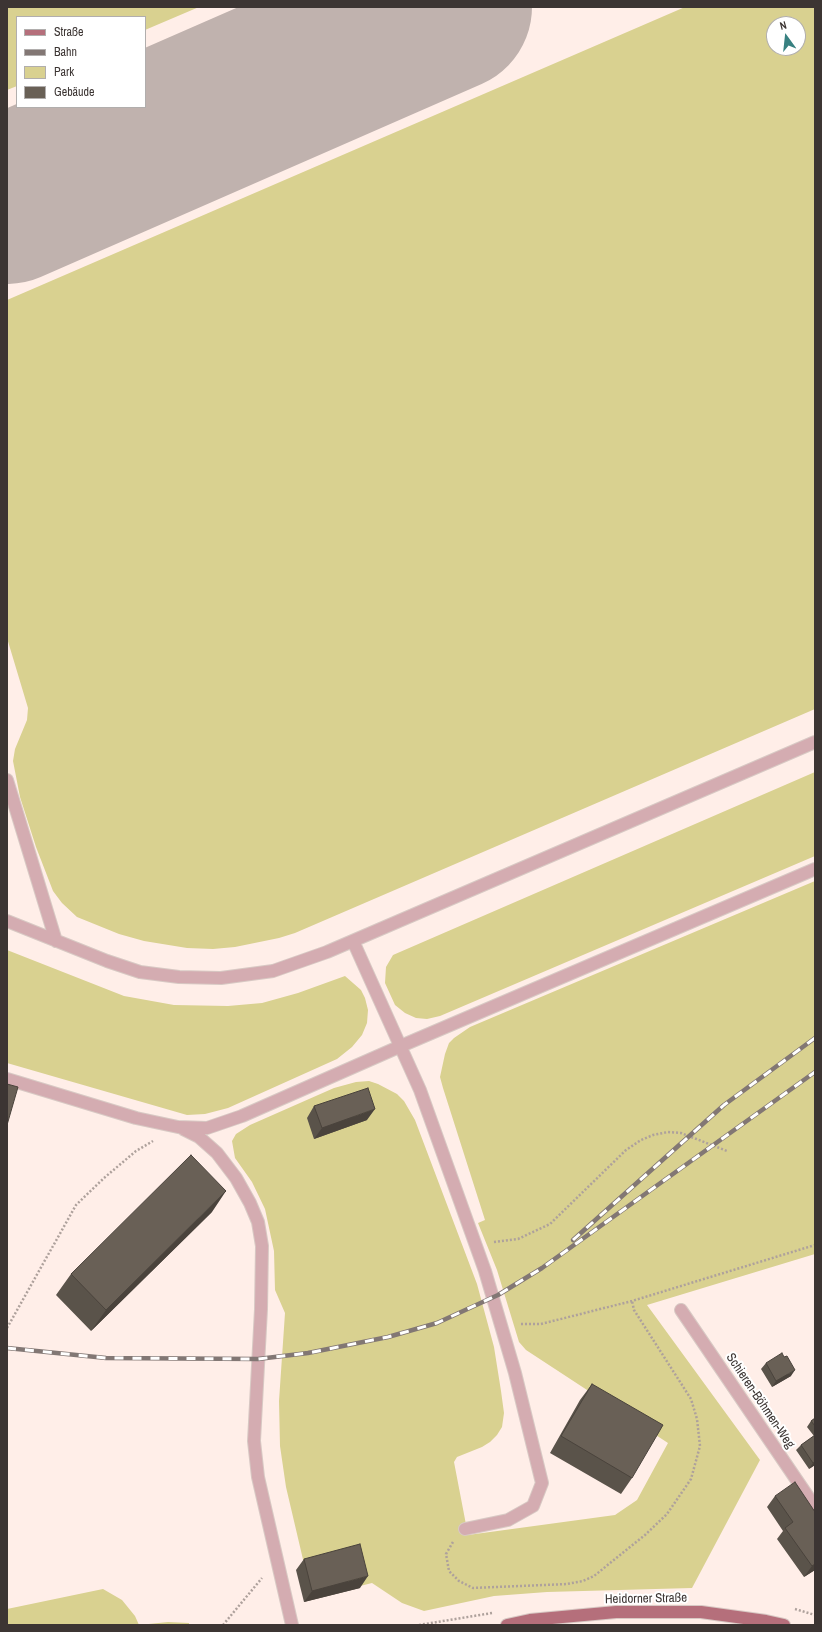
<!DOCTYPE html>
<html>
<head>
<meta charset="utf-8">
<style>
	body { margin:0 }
	#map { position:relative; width:822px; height:1632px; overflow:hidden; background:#ffeee8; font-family:"Archivo Narrow",sans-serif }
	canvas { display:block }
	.frame { position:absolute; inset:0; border:8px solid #3c3533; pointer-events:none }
	.legend { position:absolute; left:16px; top:16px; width:130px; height:92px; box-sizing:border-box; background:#fff; border:1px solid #b1aead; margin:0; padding:5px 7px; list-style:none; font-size:12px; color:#3c3533 }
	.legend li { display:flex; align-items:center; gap:8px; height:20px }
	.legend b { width:20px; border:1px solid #b1aead }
	.north { position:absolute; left:766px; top:16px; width:40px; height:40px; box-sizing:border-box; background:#fff; border:1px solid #b1aead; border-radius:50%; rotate:345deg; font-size:11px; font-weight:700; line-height:16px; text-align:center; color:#3c3533 }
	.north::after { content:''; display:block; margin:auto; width:14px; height:18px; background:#388181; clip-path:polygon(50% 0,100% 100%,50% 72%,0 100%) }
</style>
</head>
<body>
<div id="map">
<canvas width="822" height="1632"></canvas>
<div class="frame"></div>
<ul class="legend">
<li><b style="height:5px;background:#b56f7b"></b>Straße</li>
<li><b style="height:5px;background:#827774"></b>Bahn</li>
<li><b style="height:11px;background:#d9d190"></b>Park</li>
<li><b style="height:11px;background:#696056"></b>Gebäude</li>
</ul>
<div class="north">N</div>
</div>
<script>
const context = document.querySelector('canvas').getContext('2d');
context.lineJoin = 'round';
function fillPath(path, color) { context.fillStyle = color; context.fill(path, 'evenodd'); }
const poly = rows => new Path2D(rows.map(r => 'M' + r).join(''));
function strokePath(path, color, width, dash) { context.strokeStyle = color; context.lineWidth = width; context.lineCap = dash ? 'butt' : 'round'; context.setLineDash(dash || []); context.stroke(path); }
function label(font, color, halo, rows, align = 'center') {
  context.font = font + ' "Archivo Narrow",sans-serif'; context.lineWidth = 4; context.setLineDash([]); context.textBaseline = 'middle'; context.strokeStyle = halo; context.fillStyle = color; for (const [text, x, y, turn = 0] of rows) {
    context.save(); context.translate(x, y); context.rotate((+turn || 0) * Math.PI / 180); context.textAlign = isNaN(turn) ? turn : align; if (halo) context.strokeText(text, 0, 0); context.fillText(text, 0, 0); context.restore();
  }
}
fillPath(poly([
	[7,7,199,7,145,30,145,17,17,17,17,86,7,90],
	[685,7,815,7,815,709,295,933,279,938,235,947,213,949,187,948,144,941,119,934,77,917,62,903,53,891,36,847,20,797,13,761,15,749,27,720,28,708,7,638,7,300],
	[774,24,798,24,798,48,774,48],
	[815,772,815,856,440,1016,427,1019,416,1018,405,1013,395,1005,385,983,386,967,393,955],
	[815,881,815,1254,647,1305,760,1460,692,1588,547,1592,494,1596,424,1611,402,1603,372,1583,360,1586,305,1568,286,1487,280,1446,279,1401,285,1313,275,1290,274,1251,265,1209,252,1182,235,1158,232,1141,236,1134,250,1125,334,1088,356,1082,369,1081,378,1084,397,1094,404,1101,415,1120,477,1284,494,1347,501,1391,504,1413,502,1427,497,1435,490,1442,482,1447,457,1457,454,1462,468,1535,615,1515,637,1500,668,1443,526,1350,519,1342,497,1270,478,1223,485,1220,443,1088,440,1077,445,1054,449,1043,454,1038,470,1027],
	[7,950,124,996,174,1005,228,1006,262,1003,298,993,345,976,361,990,365,998,368,1010,367,1023,362,1035,352,1047,337,1059,228,1108,205,1114,187,1115,7,1063],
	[103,1589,122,1600,135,1616,139,1625,168,1622,189,1623,189,1625,7,1625,7,1609]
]), '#d9d190');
strokePath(poly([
	[7,200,448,7]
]), '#c0b2ae', 168);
const service = poly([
	[7,780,56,941],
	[7,921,107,961,140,972,179,977,221,978,273,971,327,952,815,742],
	[353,941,420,1090,485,1271,515,1373,542,1483,533,1506,508,1520,465,1529],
	[7,1079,136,1118,178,1127,207,1128,242,1116,401,1046,815,869],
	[183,1129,199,1137,217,1153,236,1178,250,1203,258,1222,262,1246,261,1309,254,1441,258,1477,292,1625]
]);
const minor = poly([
	[681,1310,815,1507]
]);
const primary = poly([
	[507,1625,530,1620,616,1612,701,1612,766,1621,784,1625]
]);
strokePath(service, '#d8c9c4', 14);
strokePath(minor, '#d8c9c4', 14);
strokePath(primary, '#d8c9c4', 14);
strokePath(poly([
	[494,1242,518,1239,550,1224,626,1150,641,1140,653,1135,668,1132,681,1133,727,1151],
	[521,1324,541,1324,632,1301,815,1245],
	[7,1328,76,1205,104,1178,136,1151,153,1141],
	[453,1542,446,1554,449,1571,459,1581,473,1588,567,1584,583,1581,594,1576,645,1535,667,1514,691,1479,700,1446,697,1419,691,1399,634,1310,632,1301],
	[795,1609,815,1615],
	[223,1625,262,1578],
	[419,1625,492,1613]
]), '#aea19c', 2.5, [2, 2]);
strokePath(service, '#d4acb1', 12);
strokePath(minor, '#d4acb1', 12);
strokePath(primary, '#b56f7b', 12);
const rail = poly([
	[573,1240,724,1105,815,1038],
	[7,1348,106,1358,258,1359,308,1353,388,1337,437,1323,498,1295,542,1268,815,1072]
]);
strokePath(rail, '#827774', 4.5);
strokePath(rail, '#fff', 3, [9]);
fillPath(poly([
	[314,1106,367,1120,314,1139,307,1118],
	[212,1212,91,1331,56,1295,71,1274],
	[766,1363,791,1376,772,1387,761,1369],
	[592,1384,632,1478,621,1494,550,1453,580,1400],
	[815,1418,815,1465,809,1469,796,1450,801,1445,814,1436,807,1427,811,1421],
	[775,1496,815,1512,815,1570,804,1577,777,1539,783,1531,767,1507],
	[304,1559,360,1588,304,1602,296,1570]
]), '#5a534a');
fillPath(poly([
	[375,1109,367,1120,314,1139,322,1128],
	[226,1191,212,1212,91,1331,106,1310],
	[795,1370,791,1376,772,1387,776,1381],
	[815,1462,815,1465,809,1469,813,1463],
	[815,1564,815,1570,804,1577,812,1566],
	[368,1576,360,1588,304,1602,312,1591]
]), '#4a433c');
const building = poly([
	[7,1084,18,1087,7,1125,7,1084],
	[368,1088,375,1109,322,1128,314,1106,368,1088],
	[191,1155,226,1191,106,1310,71,1274,191,1155],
	[782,1353,784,1357,787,1356,795,1370,776,1381,766,1363,782,1353],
	[592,1384,663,1425,632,1478,561,1436,592,1384],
	[815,1418,815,1426,811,1421,815,1418],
	[815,1435,815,1462,813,1463,801,1445,815,1435],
	[795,1482,815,1512,815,1564,812,1566,785,1528,793,1522,775,1496,795,1482],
	[360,1544,368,1576,312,1591,304,1559,360,1544]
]);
fillPath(building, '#696056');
strokePath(building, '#4a433c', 1);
label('13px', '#3c3533', '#fff', [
	["Schieren-Böhmen-Weg",760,1401,56],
	["Heidorner Straße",646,1599,-1]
]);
</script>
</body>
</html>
